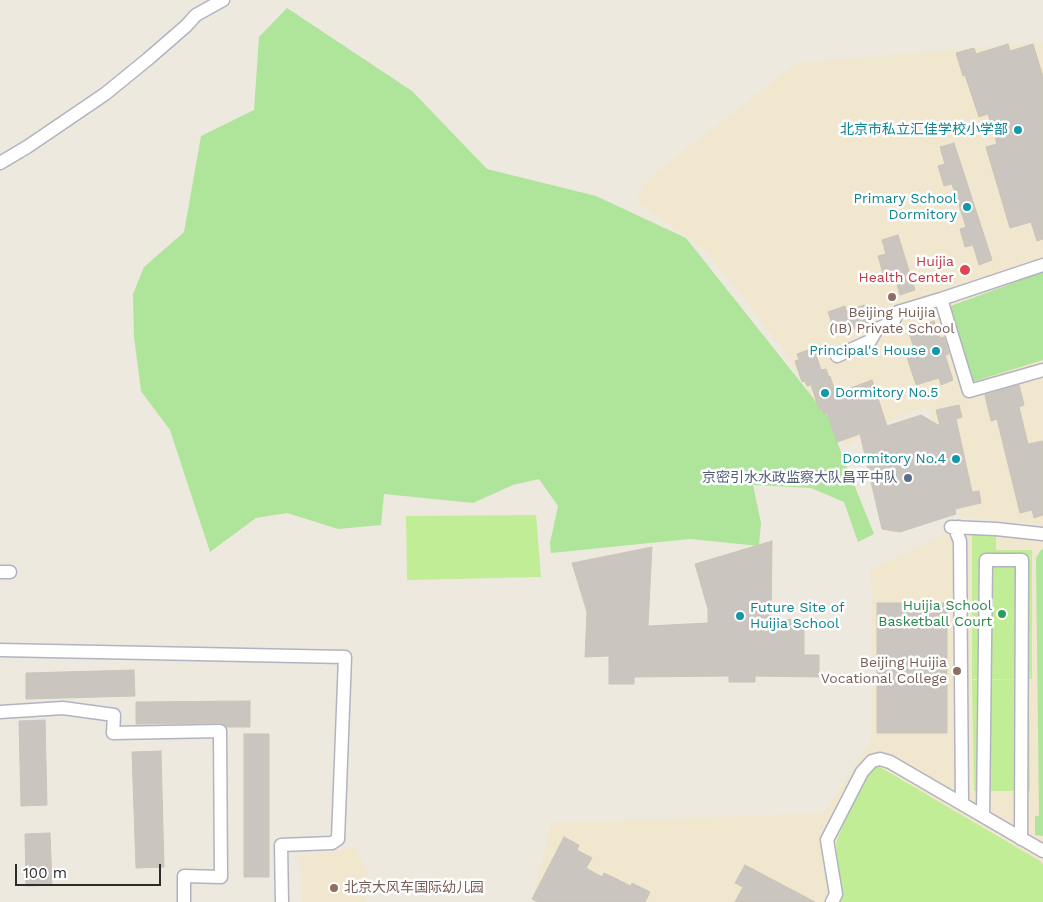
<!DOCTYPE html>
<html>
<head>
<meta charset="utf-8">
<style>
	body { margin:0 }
	#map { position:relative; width:1043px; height:902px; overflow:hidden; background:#eee9de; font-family:"Work Sans",sans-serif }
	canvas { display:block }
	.scale { position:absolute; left:15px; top:864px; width:146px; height:22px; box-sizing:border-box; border:2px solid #2c2c2c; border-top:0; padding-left:6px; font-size:15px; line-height:18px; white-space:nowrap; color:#2c2c2c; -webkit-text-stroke:4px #fff; paint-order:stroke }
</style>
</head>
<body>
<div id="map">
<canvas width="1043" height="902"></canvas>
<div class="scale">100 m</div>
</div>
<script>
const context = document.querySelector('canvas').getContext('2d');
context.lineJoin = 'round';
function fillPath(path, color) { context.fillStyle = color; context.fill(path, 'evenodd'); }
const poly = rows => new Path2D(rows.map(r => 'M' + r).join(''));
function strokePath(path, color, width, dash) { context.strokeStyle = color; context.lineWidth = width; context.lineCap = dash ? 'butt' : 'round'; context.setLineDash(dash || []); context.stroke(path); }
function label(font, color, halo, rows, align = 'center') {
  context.font = font + ' "Work Sans","Noto Sans SC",sans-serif'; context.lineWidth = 5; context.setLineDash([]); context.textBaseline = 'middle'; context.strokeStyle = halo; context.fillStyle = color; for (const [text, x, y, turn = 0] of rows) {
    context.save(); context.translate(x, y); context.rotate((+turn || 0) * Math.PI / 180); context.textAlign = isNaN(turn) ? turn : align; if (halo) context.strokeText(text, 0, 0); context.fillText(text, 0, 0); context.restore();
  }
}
fillPath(poly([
	[1043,42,1043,525,959,517,928,406,877,425,846,448,779,344,705,250,636,201,649,178,797,63],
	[946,533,1043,538,1043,902,532,902,551,823,824,813,871,741,872,600,870,570],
	[356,847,368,874,365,902,301,902,300,856]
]), '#f0e7ce');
fillPath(poly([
	[287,8,412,91,487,169,596,196,686,238,833,423,837,442,874,534,858,542,844,502,811,488,753,485,761,523,759,546,690,539,551,553,550,543,558,506,539,479,513,485,473,503,384,494,381,525,338,529,287,513,256,518,210,552,170,430,141,391,134,337,133,294,144,267,184,232,201,136,254,110,259,37],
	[1043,272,1043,360,972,382,948,307],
	[1043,549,1043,836,1035,835,1035,816,1039,816,1036,558,1041,550]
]), '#aee59a');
fillPath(poly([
	[536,515,541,577,407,580,406,516],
	[972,534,996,534,996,550,1032,550,1032,679,972,679],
	[1029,679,1030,791,974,791,972,680],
	[878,766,1040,861,1043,864,1043,902,838,902,841,898,836,843,864,770]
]), '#c1ed96');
const building = poly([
	[1008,44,1010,51,1033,44,1043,77,1043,239,1037,241,1031,222,1010,228,986,147,997,144,988,114,979,117,965,75,963,76,956,53,974,48,976,54,1008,44],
	[954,143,992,260,979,265,973,245,965,247,960,229,966,227,952,184,944,186,938,166,945,164,940,147,954,143],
	[898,235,915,290,900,295,894,274,884,277,878,256,886,254,882,240,898,235],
	[864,305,871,324,869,326,864,328,863,326,836,335,828,312,845,306,846,311,864,305],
	[934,321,940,338,944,337,949,354,945,355,953,380,941,385,939,378,916,385,907,357,916,354,908,330,934,321],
	[819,346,821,354,816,355,821,370,826,369,829,377,830,376,837,398,852,393,851,388,872,380,887,426,921,415,940,426,936,410,959,405,962,417,956,419,972,492,979,491,981,503,955,509,956,514,900,532,882,529,860,434,837,442,827,413,824,414,822,408,819,409,811,385,807,386,805,381,802,382,795,361,799,360,797,354,819,346],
	[1019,385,1024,405,1019,407,1028,444,1043,441,1043,515,1034,518,1032,510,1020,513,997,419,991,421,985,395,1019,385],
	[772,541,771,619,804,620,804,655,819,655,819,677,755,676,755,682,729,682,729,676,634,677,634,684,609,684,609,656,585,657,587,612,572,563,652,547,648,626,708,623,708,609,695,564,772,541],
	[877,603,947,603,947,733,877,733,877,603],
	[134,670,135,696,26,699,26,673,134,670],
	[250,701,250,727,227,727,224,724,220,723,136,724,136,702,250,701],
	[45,720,47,805,21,806,19,721,45,720],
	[244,734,269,734,269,877,244,877,244,734],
	[161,751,164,867,136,868,132,752,161,751],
	[50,833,52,885,26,886,25,834,50,833],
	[564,837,579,845,577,850,592,858,586,868,602,877,604,873,631,886,632,883,650,892,645,902,538,902,532,899,564,837],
	[745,865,815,902,735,902,743,887,735,883,745,865]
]);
fillPath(building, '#cac5be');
strokePath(building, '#cac5b8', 1);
const minor = poly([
	[0,163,27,147,105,94,148,59,186,26,196,15,223,0],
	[1043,265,941,299,969,391,1043,370],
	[837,356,870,341,877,329,893,322,898,312,941,299],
	[951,527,996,529,1043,534],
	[959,527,957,534,960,541,962,804],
	[0,572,10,572],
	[0,650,345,657,338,839,332,843,281,845,282,902],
	[0,712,63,708,114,715,113,733,220,731,221,877,184,876,184,902],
	[983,816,986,560,1022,560,1021,839],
	[832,902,836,894,827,840,862,772,872,761,880,759,890,762,1043,851]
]);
strokePath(minor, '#b2b3c0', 15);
strokePath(minor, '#fff', 12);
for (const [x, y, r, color] of [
	[1018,130,5,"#0f9aa8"],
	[967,207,5,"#0f9aa8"],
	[965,270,6,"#e0444e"],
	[892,297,5,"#8d6e63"],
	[936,351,5,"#0f9aa8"],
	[825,393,5,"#0f9aa8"],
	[956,459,5,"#0f9aa8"],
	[908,478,5,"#5c6f8a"],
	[1002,614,5,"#2e9e5b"],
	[740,616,5,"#0f9aa8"],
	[957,671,5,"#8d6e63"],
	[334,888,5,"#8d6e63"]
]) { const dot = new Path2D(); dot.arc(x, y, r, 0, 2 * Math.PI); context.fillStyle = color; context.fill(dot); strokePath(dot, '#fff', 2); }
label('14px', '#0d838f', '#fff', [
	["北京市私立汇佳学校小学部",1008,130],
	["Primary School",957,199],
	["Dormitory",957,215],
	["Principal's House",926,351],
	["Dormitory No.5",835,393,"left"],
	["Dormitory No.4",946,459],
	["Future Site of",750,608,"left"],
	["Huijia School",750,624,"left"]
], 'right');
label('14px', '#be3a42', '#fff', [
	["Huijia",954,262],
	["Health Center",954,278]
], 'right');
label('14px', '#785e54', '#fff', [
	["Beijing Huijia",892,313],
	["(IB) Private School",892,329],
	["Beijing Huijia",947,663,"right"],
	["Vocational College",947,679,"right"],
	["北京大风车国际幼儿园",344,888,"left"]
]);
label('14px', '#4e5e75', '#fff', [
	["京密引水水政监察大队昌平中队",898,478]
], 'right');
label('14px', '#27864d', '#fff', [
	["Huijia School",992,606],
	["Basketball Court",992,622]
], 'right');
</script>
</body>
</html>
